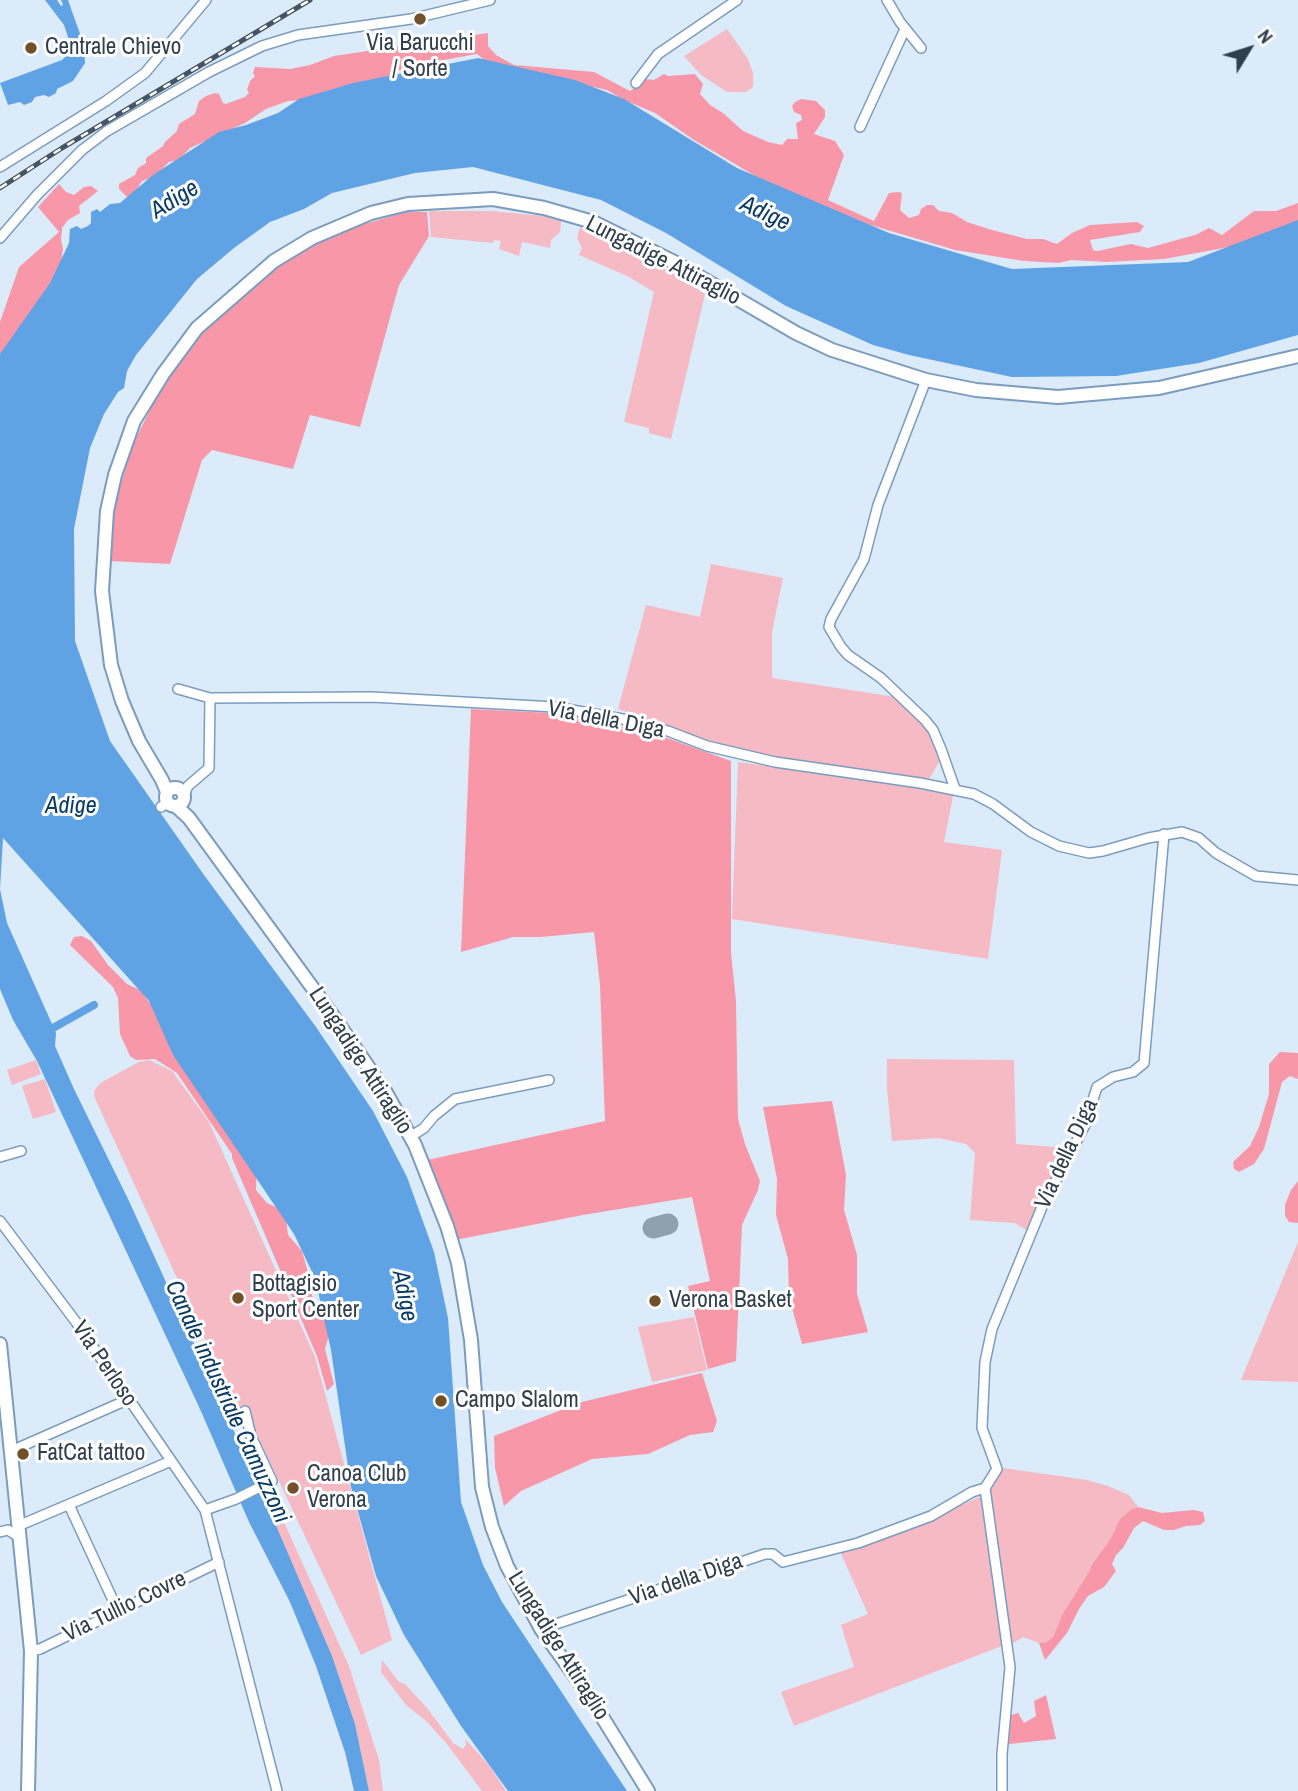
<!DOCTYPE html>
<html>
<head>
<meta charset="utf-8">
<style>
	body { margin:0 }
	#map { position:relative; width:1298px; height:1791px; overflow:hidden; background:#dcebf9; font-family:"Archivo Narrow",sans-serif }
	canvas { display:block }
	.north { position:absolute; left:1214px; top:14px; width:70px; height:70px; -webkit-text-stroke:5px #fff; paint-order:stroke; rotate:52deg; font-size:19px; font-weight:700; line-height:28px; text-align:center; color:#303f4d }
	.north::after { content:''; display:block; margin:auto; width:24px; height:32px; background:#303f4d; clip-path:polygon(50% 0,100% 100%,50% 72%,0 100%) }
</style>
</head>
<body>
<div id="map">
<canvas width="1298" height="1791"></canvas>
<div class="north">N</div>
</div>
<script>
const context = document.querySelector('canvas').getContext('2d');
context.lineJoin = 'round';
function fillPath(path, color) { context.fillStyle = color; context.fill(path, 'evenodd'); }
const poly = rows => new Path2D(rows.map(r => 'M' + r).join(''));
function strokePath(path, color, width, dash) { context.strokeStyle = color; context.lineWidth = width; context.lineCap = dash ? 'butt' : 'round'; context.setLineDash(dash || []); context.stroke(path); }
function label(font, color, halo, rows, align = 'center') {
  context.font = font + ' "Archivo Narrow",sans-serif'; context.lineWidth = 6; context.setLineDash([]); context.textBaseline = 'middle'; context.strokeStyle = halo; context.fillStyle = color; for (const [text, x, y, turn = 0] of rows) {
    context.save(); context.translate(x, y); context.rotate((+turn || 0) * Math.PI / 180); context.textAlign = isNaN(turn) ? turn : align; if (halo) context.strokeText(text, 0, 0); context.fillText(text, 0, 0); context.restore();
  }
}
fillPath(poly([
	[727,29,748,59,753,73,753,87,746,92,727,92,701,75,684,56],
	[429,211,491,211,543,216,561,221,560,232,551,240,550,248,522,242,519,256,499,249,501,241,494,240,493,243,431,237],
	[580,227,642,254,705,294,671,439,649,433,649,428,624,422,654,292,629,277,579,255,582,248,577,238],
	[711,564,783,578,772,632,772,678,896,697,923,722,937,747,941,759,929,779,738,752,618,709,646,605,700,617],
	[738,762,954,791,944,842,1002,850,988,959,732,919],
	[887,1059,1014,1060,1016,1144,1055,1147,1074,1153,1034,1235,1015,1223,970,1220,975,1153,966,1144,938,1138,892,1141,887,1088],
	[36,1060,41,1074,12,1085,7,1070],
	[149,1060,172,1071,209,1122,315,1357,392,1640,361,1655,245,1409,238,1412,94,1096,95,1089,102,1082,139,1062],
	[45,1079,56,1112,33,1119,22,1086],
	[1298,1242,1298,1382,1241,1380,1272,1305],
	[694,1317,707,1370,652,1382,638,1327],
	[1003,1468,1087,1480,1108,1486,1129,1495,1138,1507,1130,1510,1120,1519,1110,1540,1091,1564,1090,1570,1062,1615,1053,1637,1045,1643,1039,1643,1023,1637,1008,1646,987,1486],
	[269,1489,349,1666,379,1760,383,1791,369,1791,355,1724,332,1656,262,1495],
	[981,1496,1002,1646,794,1726,781,1692,854,1667,841,1625,868,1614,838,1547,927,1521],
	[382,1660,399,1682,405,1684,427,1708,453,1743,463,1749,466,1745,465,1739,488,1764,506,1791,482,1791,447,1744,426,1721,406,1705,381,1672]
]), '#f5bac3');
fillPath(poly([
	[488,33,488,46,496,55,514,65,594,72,630,91,646,79,654,80,664,74,668,76,695,74,703,84,700,94,710,105,723,113,743,131,768,142,782,145,787,139,798,139,796,123,802,120,801,115,794,112,792,106,795,102,801,99,816,101,825,110,825,117,814,134,835,141,844,155,828,200,874,221,889,193,898,192,902,193,900,210,909,218,919,215,921,209,927,205,933,205,939,211,952,213,967,222,992,230,1027,239,1043,239,1057,244,1072,233,1090,225,1137,222,1144,226,1140,232,1090,240,1093,250,1097,251,1131,244,1148,248,1195,235,1209,228,1222,235,1254,211,1276,211,1298,203,1298,221,1251,243,1164,259,1107,262,1071,260,1059,263,1024,261,955,250,867,224,764,181,694,140,655,113,624,100,607,90,487,62,477,54,433,62,410,73,398,70,391,76,314,99,288,101,266,109,245,123,190,148,179,160,169,162,154,177,142,181,130,200,119,189,119,184,135,175,138,168,146,163,146,158,163,146,165,142,177,131,179,124,195,114,199,101,206,96,215,93,219,94,223,103,226,104,245,97,249,93,247,90,250,81,255,76,253,73,255,67,290,69,310,65,334,56],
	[59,184,66,192,74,195,84,187,91,186,98,191,79,206,80,213,68,220,62,228,61,240,63,249,59,277,0,383,0,322,19,267,59,232,38,207],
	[407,212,427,212,429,236,399,285,360,427,310,415,293,469,212,450,202,460,170,564,109,561,114,505,134,442,156,398,196,339,221,312,278,265,299,251,353,227],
	[471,709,571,714,659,735,731,761,731,953,736,1001,738,1119,745,1144,760,1181,758,1190,742,1225,736,1361,708,1369,688,1286,710,1281,692,1197,583,1215,455,1240,427,1160,605,1121,600,985,594,932,541,937,513,937,461,952],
	[82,936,91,941,108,965,127,984,140,990,164,1022,171,1040,172,1053,257,1165,256,1190,267,1203,278,1208,286,1219,288,1235,302,1251,310,1279,312,1296,325,1316,329,1335,325,1349,334,1384,327,1391,317,1356,232,1158,232,1154,177,1073,155,1059,136,1060,130,1056,120,1034,118,998,113,987,70,945,74,937],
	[1280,1052,1298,1053,1298,1079,1290,1076,1282,1082,1264,1149,1254,1164,1239,1172,1234,1169,1233,1162,1250,1146,1259,1127,1269,1094,1269,1064],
	[832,1101,846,1175,844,1210,857,1255,857,1294,868,1332,802,1344,789,1297,788,1259,776,1215,777,1179,763,1107],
	[1298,1181,1298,1223,1289,1222,1285,1216,1285,1205,1291,1190],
	[702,1373,717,1421,713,1432,690,1435,648,1454,592,1459,521,1491,504,1506,495,1468,494,1436,582,1402],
	[1138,1507,1162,1513,1194,1510,1203,1512,1205,1521,1200,1525,1186,1526,1174,1530,1164,1530,1143,1521,1134,1528,1123,1548,1116,1555,1112,1564,1116,1571,1104,1587,1088,1596,1079,1609,1067,1633,1045,1660,1039,1643,1045,1643,1053,1637,1062,1615,1090,1570,1091,1565,1110,1540,1120,1519,1130,1510],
	[1046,1695,1056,1739,1009,1744,1011,1715,1018,1713,1024,1723,1036,1716,1034,1701]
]), '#f897a8');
fillPath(poly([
	[45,0,57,0,61,6,63,5,61,0,68,0,84,45,85,63,73,81,57,89,56,93,49,97,44,95,35,97,32,102,24,105,20,102,8,105,0,83,62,60,69,53,70,43,64,25],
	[478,58,575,80,624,99,737,168,889,233,1012,269,1188,262,1298,220,1298,335,1199,363,1116,376,1012,377,909,355,873,345,786,306,666,233,601,200,473,167,415,173,332,193,304,209,270,222,234,248,197,279,136,355,127,371,124,388,118,392,104,414,90,448,74,529,75,641,110,741,204,875,316,1027,373,1111,407,1177,434,1252,448,1318,461,1502,483,1565,502,1602,627,1791,508,1791,461,1726,404,1635,376,1576,351,1487,331,1350,315,1278,294,1234,173,1055,149,1001,3,838,0,889,7,923,56,1033,55,1046,74,1089,129,1201,259,1486,332,1656,355,1724,369,1791,354,1791,345,1752,316,1666,290,1602,249,1522,200,1409,37,1061,13,1020,0,989,0,354,50,283,69,243,70,229,77,226,81,229,88,226,91,223,91,212,97,209,100,212,110,204,120,203,153,175,219,132,246,125,278,113,299,99,353,83]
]), '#60a3e4');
strokePath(poly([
	[44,1033,94,1005]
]), '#60a3e4', 8);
strokePath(poly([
	[653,1228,668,1224]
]), '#91a0ae', 21);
const street = poly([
	[887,0,900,22,921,48],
	[636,83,658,54,737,0],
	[860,127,905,29],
	[0,167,106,101,145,73,206,0],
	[0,238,37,195,82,150,107,131,209,72,262,46,298,35,411,19,490,0],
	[926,380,878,505,864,559,831,619,829,627,841,647,848,655,881,678,925,720,933,730,941,749,955,789],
	[178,689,210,698],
	[184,795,188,786,209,768,210,698,372,697,555,707,628,720,668,731,707,746,775,762,920,783,974,794,993,804,1031,832,1059,846,1089,853,1103,851,1148,838,1182,832,1199,838,1216,853,1256,876,1298,880],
	[161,807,168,802],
	[410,1137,424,1128,434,1116,455,1099,549,1080],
	[0,1157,21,1151],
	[0,1221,76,1322,205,1510,236,1499,272,1481,251,1436,245,1411],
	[11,1451,127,1400],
	[69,1505,118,1611],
	[205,1510,277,1791],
	[18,1526,171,1461],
	[0,1532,8,1530,19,1537],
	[541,1629,765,1554,773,1554,783,1562,858,1543,931,1516,972,1492,985,1488],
	[31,1651,40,1649,219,1562],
	[1002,1791,1002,1754,1010,1667,985,1488,997,1469,982,1428,985,1362,992,1329,1042,1207,1085,1125,1097,1087,1113,1077,1133,1072,1144,1063,1164,834]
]);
const secondary = poly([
	'166 797a9 9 0 1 1 18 0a9 9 0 1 1-18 0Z',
	[167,792,162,780,139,741,122,701,111,665,102,591,107,511,115,475,134,421,163,374,197,328,274,261,312,238,345,224,371,213,408,204,493,199,544,208,593,222,674,262,796,333,832,350,926,380,976,390,1058,397,1159,388,1298,356],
	[176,806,189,818,333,1016,385,1091,415,1145,447,1226,458,1263,471,1340,482,1487,492,1527,507,1566,541,1629,588,1694,648,1791],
	[0,1344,31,1651,28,1791]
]);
strokePath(street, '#7a9cbe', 12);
strokePath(secondary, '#7a9cbe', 16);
strokePath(street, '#fff', 9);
strokePath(secondary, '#fff', 12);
const rail = poly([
	[0,188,62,148,310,0]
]);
strokePath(rail, '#465563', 5);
strokePath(rail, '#fff', 2.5, [8]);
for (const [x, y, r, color] of [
	[420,19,7,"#725028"],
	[31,48,7,"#725028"],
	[238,1298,7,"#725028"],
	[655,1301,7,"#725028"],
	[441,1401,7,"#725028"],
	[23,1454,7,"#725028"],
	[293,1488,7,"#725028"]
]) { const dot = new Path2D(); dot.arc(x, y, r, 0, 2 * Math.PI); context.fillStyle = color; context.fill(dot); strokePath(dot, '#fff', 2.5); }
label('23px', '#303f4d', '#fff', [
	["Via Barucchi",420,44,"center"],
	["/ Sorte",420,70,"center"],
	["Centrale Chievo",45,48],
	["Bottagisio",252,1285],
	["Sport Center",252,1311],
	["Verona Basket",669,1301],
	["Campo Slalom",455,1401],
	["FatCat tattoo",37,1454],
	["Canoa Club",307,1475],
	["Verona",307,1501]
], 'left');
label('23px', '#303f4d', '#fff', [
	["Lungadige Attiraglio",663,261,27],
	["Via della Diga",606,720,11],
	["Lungadige Attiraglio",360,1061,57],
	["Via della Diga",1067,1154,-65],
	["Via Perloso",104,1364,56],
	["Via della Diga",686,1580,-19],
	["Via Tullio Covre",125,1607,-26],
	["Lungadige Attiraglio",558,1646,58]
]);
label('italic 24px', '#083b65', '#fff', [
	["Adige",175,200,-32],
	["Adige",765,214,25],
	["Adige",71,807],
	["Adige",404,1296,79],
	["Canale industriale Camuzzoni",227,1402,65]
]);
</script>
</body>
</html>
